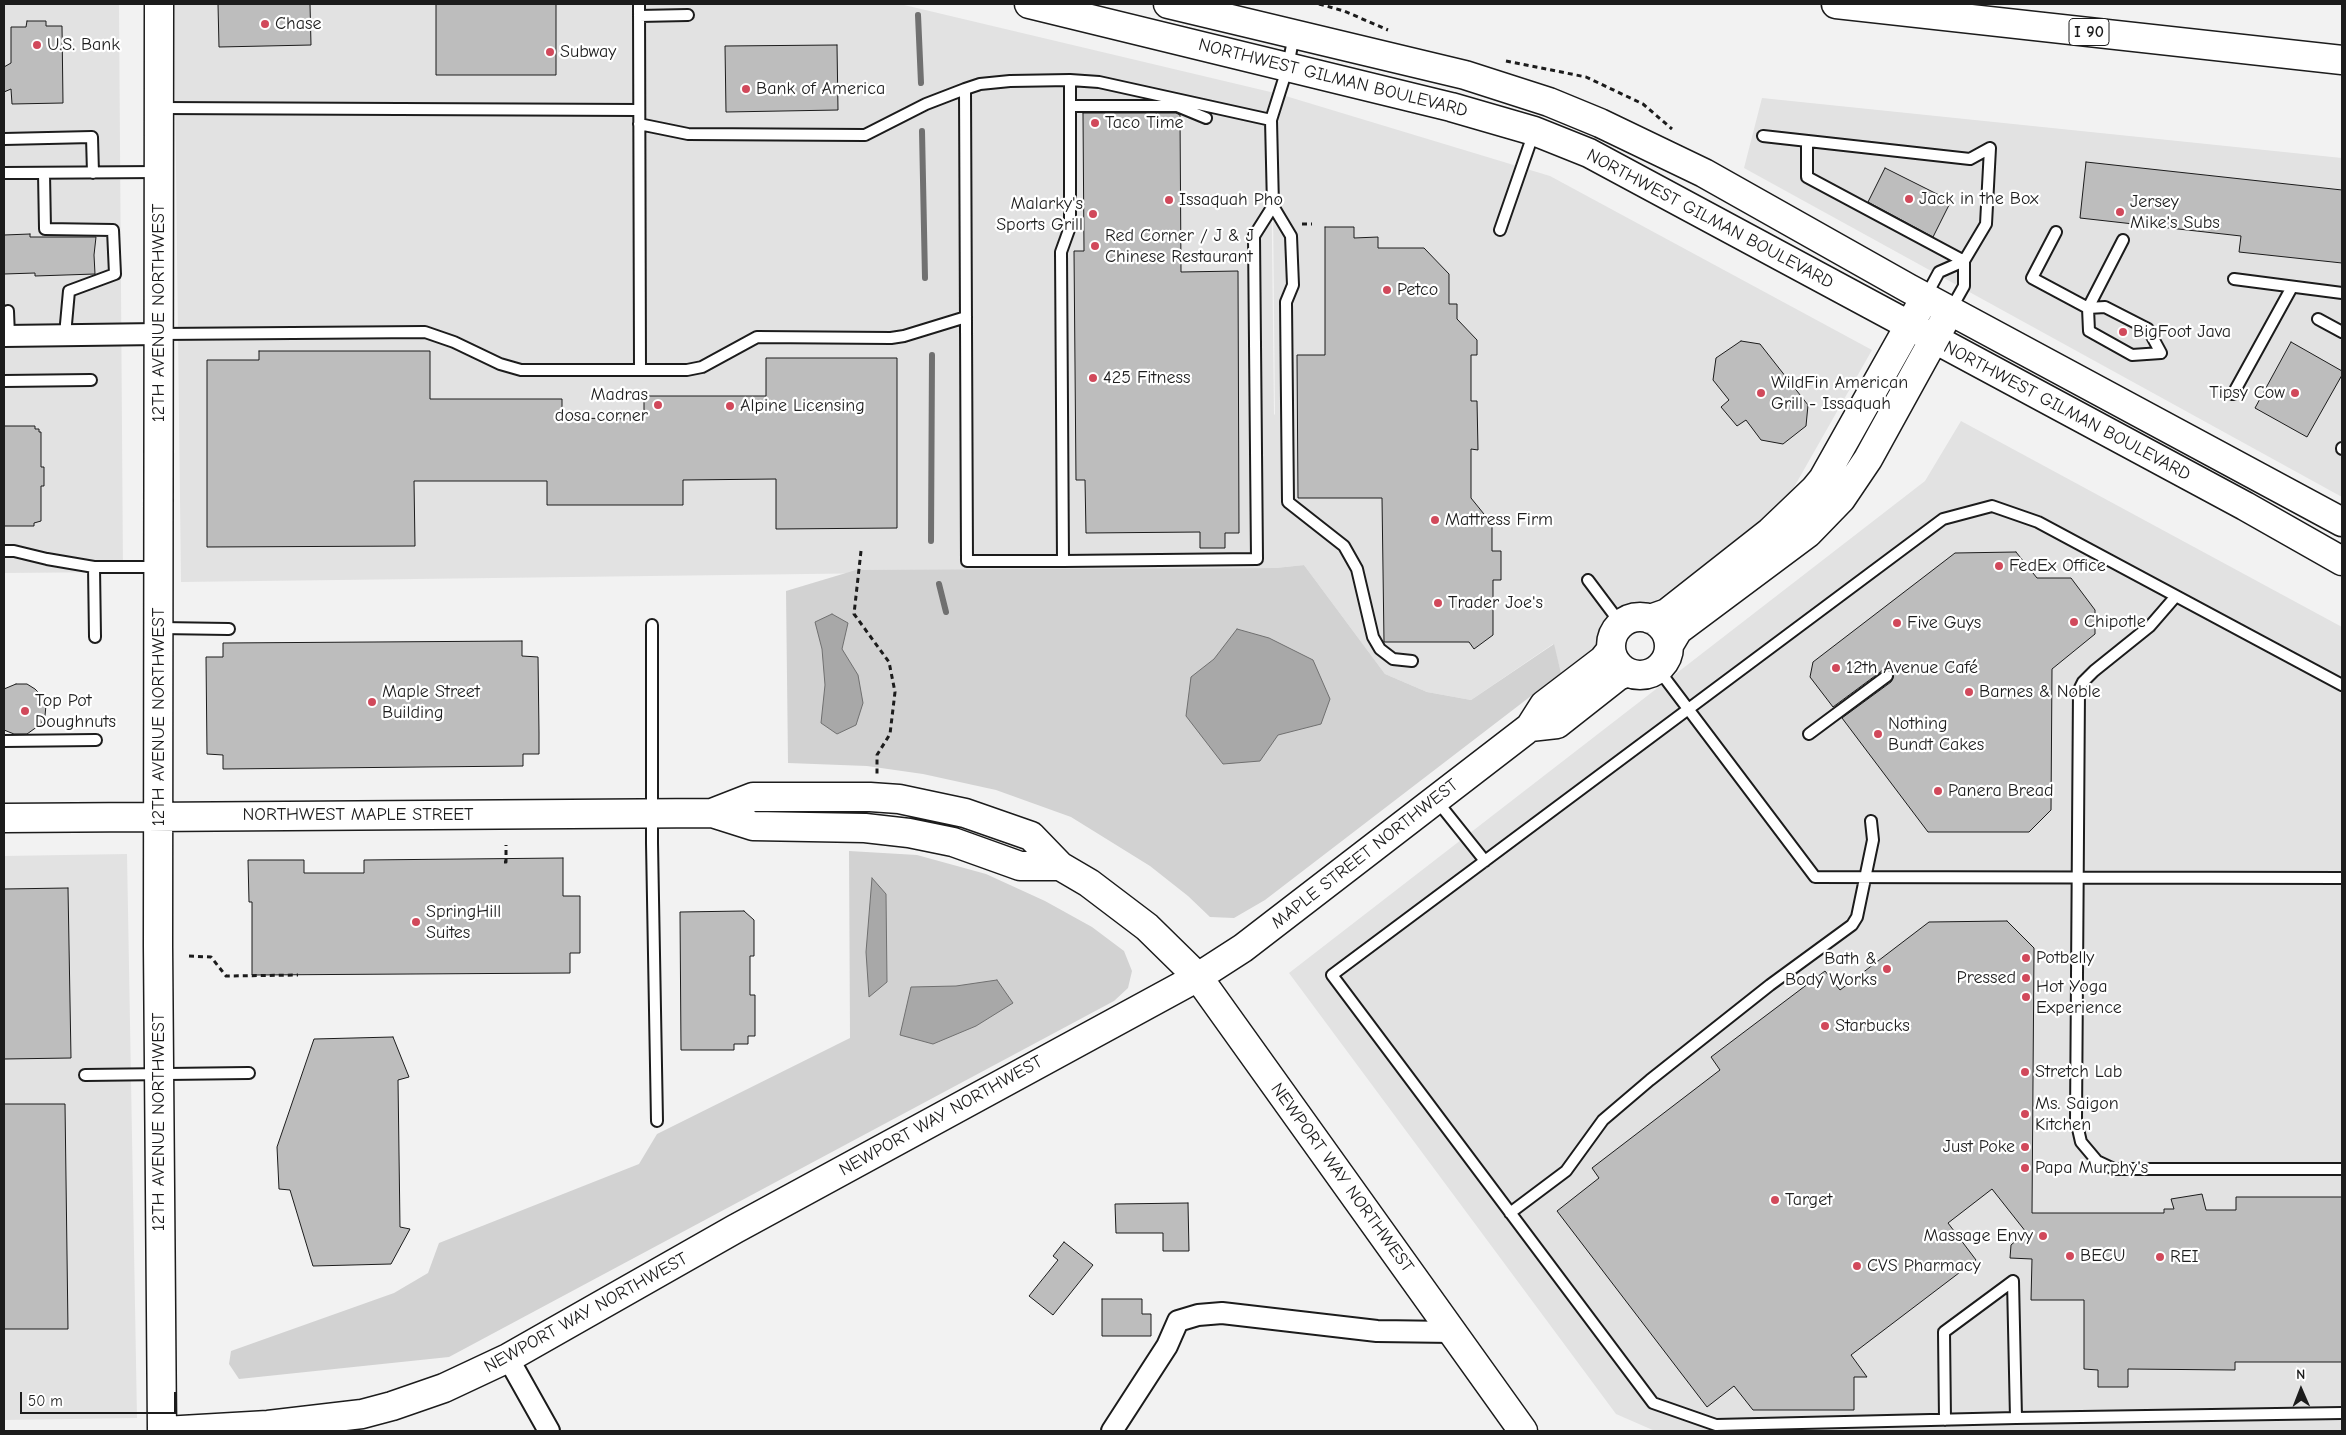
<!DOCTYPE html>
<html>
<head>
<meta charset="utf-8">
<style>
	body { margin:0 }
	#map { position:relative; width:2346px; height:1435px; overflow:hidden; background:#f2f2f2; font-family:"Comic Neue",sans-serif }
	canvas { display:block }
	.frame { position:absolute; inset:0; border:5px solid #1c1c1c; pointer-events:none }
	.north { position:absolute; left:2276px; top:1365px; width:50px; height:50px; -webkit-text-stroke:4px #fff; paint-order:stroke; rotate:359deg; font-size:14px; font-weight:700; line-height:20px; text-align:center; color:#1c1c1c }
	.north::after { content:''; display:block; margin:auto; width:18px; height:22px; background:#1c1c1c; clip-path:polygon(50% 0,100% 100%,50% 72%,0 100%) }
	.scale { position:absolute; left:20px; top:1392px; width:156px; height:22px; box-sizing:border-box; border:2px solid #1c1c1c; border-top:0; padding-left:6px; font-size:15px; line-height:18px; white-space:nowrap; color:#1c1c1c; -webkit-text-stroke:4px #fff; paint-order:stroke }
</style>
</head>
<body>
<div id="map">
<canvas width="2346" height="1435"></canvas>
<div class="frame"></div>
<div class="north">N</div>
<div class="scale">50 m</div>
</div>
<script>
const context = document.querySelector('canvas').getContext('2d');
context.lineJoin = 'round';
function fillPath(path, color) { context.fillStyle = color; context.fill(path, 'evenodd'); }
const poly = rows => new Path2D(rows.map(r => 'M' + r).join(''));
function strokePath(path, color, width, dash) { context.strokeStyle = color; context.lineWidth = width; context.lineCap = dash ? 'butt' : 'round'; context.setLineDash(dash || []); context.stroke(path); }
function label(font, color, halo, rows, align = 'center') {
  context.font = font + ' "Comic Neue",sans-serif'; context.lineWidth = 4.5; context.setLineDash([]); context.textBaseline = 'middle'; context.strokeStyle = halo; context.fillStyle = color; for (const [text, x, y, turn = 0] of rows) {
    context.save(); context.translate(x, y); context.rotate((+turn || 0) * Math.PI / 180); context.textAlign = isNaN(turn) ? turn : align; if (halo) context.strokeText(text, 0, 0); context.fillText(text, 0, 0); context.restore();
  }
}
fillPath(poly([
	[4,4,119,4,123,572,4,573],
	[174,4,900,4,1279,94,1550,176,1872,350,1785,503,1561,673,1553,644,1471,700,1427,692,1385,674,1304,565,1276,568,181,582],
	[1271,156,1273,206,1275,415,1274,414],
	[1762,98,2342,158,2342,497,1744,168],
	[1961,421,2342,627,2342,1431,1655,1431,1616,1414,1289,973,1925,481],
	[127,854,137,1418,4,1420,4,856]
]), '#e2e2e2');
fillPath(poly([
	[1304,565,1385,674,1427,692,1471,700,1554,644,1561,673,1265,900,1234,918,1210,917,1188,896,1150,866,1071,817,996,790,923,774,867,766,788,763,786,591,856,570,1276,568],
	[849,851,917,855,986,874,1045,901,1092,927,1124,951,1132,971,1128,988,1114,1001,449,1357,239,1379,229,1364,231,1351,394,1293,428,1273,439,1243,639,1164,657,1134,850,1038]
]), '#d2d2d2');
const water = poly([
	[832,614,848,623,842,649,858,675,863,703,856,725,837,734,821,723,825,685,822,649,815,622,832,614],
	[1237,629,1269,638,1313,660,1330,699,1321,724,1278,735,1260,761,1223,764,1186,716,1191,677,1214,659,1237,629],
	[872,878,886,894,887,982,869,997,866,952,872,878],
	[997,980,1013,1003,976,1026,933,1044,900,1035,911,987,956,986,997,980]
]);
fillPath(water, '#a8a8a8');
strokePath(water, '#707070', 1);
strokePath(poly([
	[918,15,921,83],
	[922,131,925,278],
	[931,541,932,355],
	[939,584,946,612]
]), '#707070', 6);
const building = poly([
	[218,4,310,4,311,45,219,47,218,4],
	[436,4,556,4,556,75,436,75,436,4],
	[27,21,46,21,46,26,62,26,63,103,12,104,11,89,4,92,4,67,11,63,11,27,26,27,27,21],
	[837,45,838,110,726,112,725,46,837,45],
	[1083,113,1176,113,1180,115,1181,272,1238,271,1239,533,1225,533,1225,548,1200,548,1200,532,1086,533,1085,480,1076,480,1074,251,1084,251,1083,113],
	[2086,162,2342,190,2342,263,2239,252,2241,236,2080,218,2086,162],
	[1885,168,1951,201,1933,237,1868,202,1885,168],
	[1325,227,1354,227,1354,238,1378,237,1378,248,1424,248,1449,274,1449,304,1457,304,1457,319,1477,340,1477,355,1471,355,1471,401,1477,401,1478,450,1471,449,1471,498,1492,524,1492,551,1501,551,1501,580,1493,580,1493,635,1474,649,1469,642,1384,642,1382,498,1298,498,1297,355,1325,355,1325,227],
	[30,234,30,237,96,237,94,255,95,274,35,276,35,273,4,274,4,235,30,234],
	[1741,341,1760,344,1808,405,1806,426,1783,444,1761,440,1746,420,1737,426,1721,407,1729,400,1713,380,1716,358,1741,341],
	[2291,342,2342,371,2342,375,2307,437,2255,408,2291,342],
	[259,351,430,351,430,399,562,399,562,418,644,419,644,396,766,396,766,358,897,358,897,528,776,529,776,479,683,480,683,505,547,505,547,481,414,481,415,546,207,547,207,360,259,360,259,351],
	[4,426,35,426,35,429,39,429,39,432,41,432,41,467,44,467,44,486,41,486,41,521,34,523,34,526,4,526,4,426],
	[2016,552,2037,578,2071,578,2095,610,2095,634,2052,669,2051,810,2029,832,1928,832,1842,718,1891,682,1893,678,1893,672,1889,670,1883,670,1833,707,1810,677,1813,662,1955,553,2016,552],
	[522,641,522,656,538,657,539,733,539,754,523,754,523,766,223,769,223,755,207,754,206,657,223,657,223,643,522,641],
	[16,684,27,684,35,689,43,697,46,705,45,716,41,724,27,734,14,734,4,730,4,689,16,684],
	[563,858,563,896,580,896,580,953,570,953,570,973,252,975,252,902,249,902,248,860,304,860,304,873,364,873,364,860,563,858],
	[68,888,71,1058,4,1059,4,889,68,888],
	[744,911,754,920,754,956,750,956,750,995,755,995,755,1036,748,1036,748,1044,734,1044,734,1050,681,1050,680,912,744,911],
	[2007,921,2034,948,2032,1213,2164,1213,2164,1209,2174,1209,2171,1199,2202,1194,2206,1210,2236,1210,2236,1197,2342,1197,2342,1362,2235,1362,2235,1370,2128,1369,2128,1387,2098,1387,2098,1370,2084,1369,2084,1300,2031,1300,2032,1259,2010,1258,2011,1245,2026,1232,1992,1189,1948,1223,1976,1260,1851,1355,1867,1377,1854,1377,1854,1410,1753,1410,1734,1386,1707,1407,1557,1211,1599,1178,1592,1168,1720,1070,1711,1057,1825,971,1840,990,1929,922,2007,921],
	[393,1037,409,1077,398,1080,400,1227,410,1229,391,1264,313,1266,290,1190,279,1189,277,1147,314,1039,393,1037],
	[4,1104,65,1104,68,1329,4,1329,4,1104],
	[1188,1203,1189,1251,1163,1251,1163,1233,1116,1233,1115,1204,1188,1203],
	[1064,1242,1093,1265,1053,1315,1029,1296,1058,1260,1053,1256,1064,1242],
	[1102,1299,1142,1299,1142,1314,1151,1314,1151,1336,1102,1336,1102,1299]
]);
fillPath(building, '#bdbdbd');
strokePath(building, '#1c1c1c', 1);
const lane = poly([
	[639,4,640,370],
	[639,16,688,15],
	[1070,80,1010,81,980,84,965,89,967,561,1063,561,1061,252,1070,227,1070,80,1099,82,1271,120],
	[1071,106,1177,106,1206,118],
	[160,108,639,110],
	[639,124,688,134,865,135,926,104,965,89],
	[1763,136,1970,159,1990,148],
	[4,139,92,137,93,173],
	[1807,141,1807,177,1964,261],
	[4,173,158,172],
	[44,173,45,229,113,230,115,274,69,291,65,335],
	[1273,206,1291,236,1293,285,1286,302,1288,502,1344,546,1357,569,1373,637,1380,649,1393,659,1412,661],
	[1500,230,1534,132],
	[2056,232,2032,278,2088,308,2123,240],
	[2234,279,2342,293],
	[1926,296,1939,272,1964,261],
	[2105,307,2148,329,2161,353,2132,355,2089,331,2088,308,2105,307],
	[1951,309,1964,286,1964,261,1986,224,1990,148],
	[8,311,9,336],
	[2318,319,2342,332],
	[160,334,425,332,454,342,500,364,521,370,687,370,702,367,757,337,891,338,904,336,966,317],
	[4,381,91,380],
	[2233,394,2292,287],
	[2342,448,2342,449],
	[4,551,14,551,47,559,94,567,158,567],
	[1063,561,1257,559,1254,236,1273,206,1271,120,1288,66,1294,35],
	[94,567,95,637],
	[1588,580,1621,624],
	[2176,596,2150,626,2094,671,2083,682,2079,690,2076,1120,2081,1142,2097,1161,2114,1169,2342,1169],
	[652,625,652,843,657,1121],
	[160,628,229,629],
	[1658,669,1815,877,2342,878],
	[1809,734,1887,676],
	[4,741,96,740],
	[1437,801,1485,861],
	[85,1075,249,1073],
	[1510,1213,1566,1171,1603,1120,1650,1080,1770,985,1852,925,1857,917,1873,840,1871,821],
	[2016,1418,2342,1413],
	[1945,1420,1944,1332,2013,1281,2016,1418,1716,1425,1653,1403,1332,975,1943,519,1992,506,2038,522,2342,685]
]);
const street = poly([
	[4,336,159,334],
	[508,1358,549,1431],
	[1112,1431,1167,1346,1178,1321,1198,1315,1222,1313,1377,1331,1453,1332]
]);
const secondary = poly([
	[159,4,158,946,162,1431],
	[1029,4,1451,107,1534,131,1589,153,2245,506,2342,561],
	[1168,4,1465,75,1549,102,1600,123,1704,173,1908,288,2342,522],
	'1611 646a29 29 0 1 1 58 0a29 29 0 1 1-58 0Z',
	[1650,619,1667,613,1770,532,1814,490,1823,479,1918,310],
	[1669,645,1678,630,1808,533,1841,499,1868,459,1943,323],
	[1530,727,1557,724,1618,676,1626,673],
	[712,813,753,797,870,797,899,799,965,813,1031,836,1060,866,1089,883,1147,927,1198,977,1523,1431],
	[4,818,712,813,753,826,865,828,909,833,953,842,1020,866,1060,866],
	[164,1431,268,1425,362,1414,392,1406,444,1388,508,1358,735,1229,1198,977,1243,948,1530,727,1544,705,1603,660,1611,650]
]);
const highway = poly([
	[1836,4,2342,60]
]);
strokePath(lane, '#1c1c1c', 14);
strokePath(street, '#1c1c1c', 24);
strokePath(secondary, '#1c1c1c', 31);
strokePath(highway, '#1c1c1c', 31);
strokePath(poly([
	[1319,4,1344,11,1388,30],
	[1506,61,1586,77,1643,104,1672,129],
	[1302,224,1312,224],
	[861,551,854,614,889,662,895,692,890,734,877,755,877,775],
	[504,862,506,862,506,845],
	[189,956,211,957,226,976,298,975]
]), '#1c1c1c', 3, [5, 4]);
strokePath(lane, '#fff', 10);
strokePath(street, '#fff', 20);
strokePath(secondary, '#fff', 28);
strokePath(highway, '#fff', 28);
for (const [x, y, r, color] of [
	[265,24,5,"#d1495b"],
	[37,45,5,"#d1495b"],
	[550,52,5,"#d1495b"],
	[746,89,5,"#d1495b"],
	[1095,123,5,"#d1495b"],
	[1909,199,5,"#d1495b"],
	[1169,200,5,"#d1495b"],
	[2120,212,5,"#d1495b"],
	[1093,214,5,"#d1495b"],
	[1095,246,5,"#d1495b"],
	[1387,290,5,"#d1495b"],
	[2123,332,5,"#d1495b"],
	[1093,378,5,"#d1495b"],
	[1761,393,5,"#d1495b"],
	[2295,393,5,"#d1495b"],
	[658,405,5,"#d1495b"],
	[730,406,5,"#d1495b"],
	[1435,520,5,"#d1495b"],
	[1999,566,5,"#d1495b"],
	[1438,603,5,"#d1495b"],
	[2074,622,5,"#d1495b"],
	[1897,623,5,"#d1495b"],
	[1836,668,5,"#d1495b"],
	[1969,692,5,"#d1495b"],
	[372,702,5,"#d1495b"],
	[25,711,5,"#d1495b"],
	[1878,734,5,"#d1495b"],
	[1938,791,5,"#d1495b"],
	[416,922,5,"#d1495b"],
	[2026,958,5,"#d1495b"],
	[1887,969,5,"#d1495b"],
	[2026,978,5,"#d1495b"],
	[2026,997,5,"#d1495b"],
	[1825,1026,5,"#d1495b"],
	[2025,1072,5,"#d1495b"],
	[2025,1114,5,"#d1495b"],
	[2025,1147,5,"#d1495b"],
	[2025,1168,5,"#d1495b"],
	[1775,1200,5,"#d1495b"],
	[2043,1236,5,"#d1495b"],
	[2070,1256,5,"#d1495b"],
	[2160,1257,5,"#d1495b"],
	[1857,1266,5,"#d1495b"]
]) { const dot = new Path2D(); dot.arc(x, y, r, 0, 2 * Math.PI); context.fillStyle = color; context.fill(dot); strokePath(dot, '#fff', 2); }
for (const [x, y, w] of [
	[2089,32,40]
]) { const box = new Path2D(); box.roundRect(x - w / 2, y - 13.5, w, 27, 4); context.fillStyle = '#fff'; context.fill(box); strokePath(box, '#1c1c1c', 1); }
label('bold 16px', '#1c1c1c', null, [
	["I 90",2089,32]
]);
label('18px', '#1c1c1c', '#fff', [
	["Chase",275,24],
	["U.S. Bank",47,45],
	["Subway",560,52],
	["Bank of America",756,89],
	["Taco Time",1105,123],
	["Jack in the Box",1919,199],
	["Issaquah Pho",1179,200],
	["Jersey",2130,202],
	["Mike's Subs",2130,223],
	["Malarky's",1083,204,"right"],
	["Sports Grill",1083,225,"right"],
	["Red Corner / J & J",1105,236],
	["Chinese Restaurant",1105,257],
	["Petco",1397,290],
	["BigFoot Java",2133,332],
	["425 Fitness",1103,378],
	["WildFin American",1771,383],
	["Grill - Issaquah",1771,404],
	["Tipsy Cow",2285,393,"right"],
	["Madras",648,395,"right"],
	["dosa corner",648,416,"right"],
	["Alpine Licensing",740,406],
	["Mattress Firm",1445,520],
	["FedEx Office",2009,566],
	["Trader Joe's",1448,603],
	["Chipotle",2084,622],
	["Five Guys",1907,623],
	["12th Avenue Café",1846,668],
	["Maple Street",382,692],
	["Building",382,713],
	["Barnes & Noble",1979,692],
	["Top Pot",35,701],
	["Doughnuts",35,722],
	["Nothing",1888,724],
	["Bundt Cakes",1888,745],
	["Panera Bread",1948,791],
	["SpringHill",426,912],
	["Suites",426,933],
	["Potbelly",2036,958],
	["Bath &",1877,959,"right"],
	["Body Works",1877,980,"right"],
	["Pressed",2016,978,"right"],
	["Hot Yoga",2036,987],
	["Experience",2036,1008],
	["Starbucks",1835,1026],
	["Stretch Lab",2035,1072],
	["Ms. Saigon",2035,1104],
	["Kitchen",2035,1125],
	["Just Poke",2015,1147,"right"],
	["Papa Murphy's",2035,1168],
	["Target",1785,1200],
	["Massage Envy",2033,1236,"right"],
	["BECU",2080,1256],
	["REI",2170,1257],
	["CVS Pharmacy",1867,1266]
], 'left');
label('18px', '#1c1c1c', '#fff', [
	["NORTHWEST GILMAN BOULEVARD",1333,78,14],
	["NORTHWEST GILMAN BOULEVARD",1710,219,28],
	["12TH AVENUE NORTHWEST",159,313,-90],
	["NORTHWEST GILMAN BOULEVARD",2067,411,28],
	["12TH AVENUE NORTHWEST",159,717,-90],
	["NORTHWEST MAPLE STREET",358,815],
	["MAPLE STREET NORTHWEST",1365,854,-38],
	["NEWPORT WAY NORTHWEST",941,1116,-29],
	["12TH AVENUE NORTHWEST",159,1122,-90],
	["NEWPORT WAY NORTHWEST",1342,1178,54],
	["NEWPORT WAY NORTHWEST",586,1313,-29]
]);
</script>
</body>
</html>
